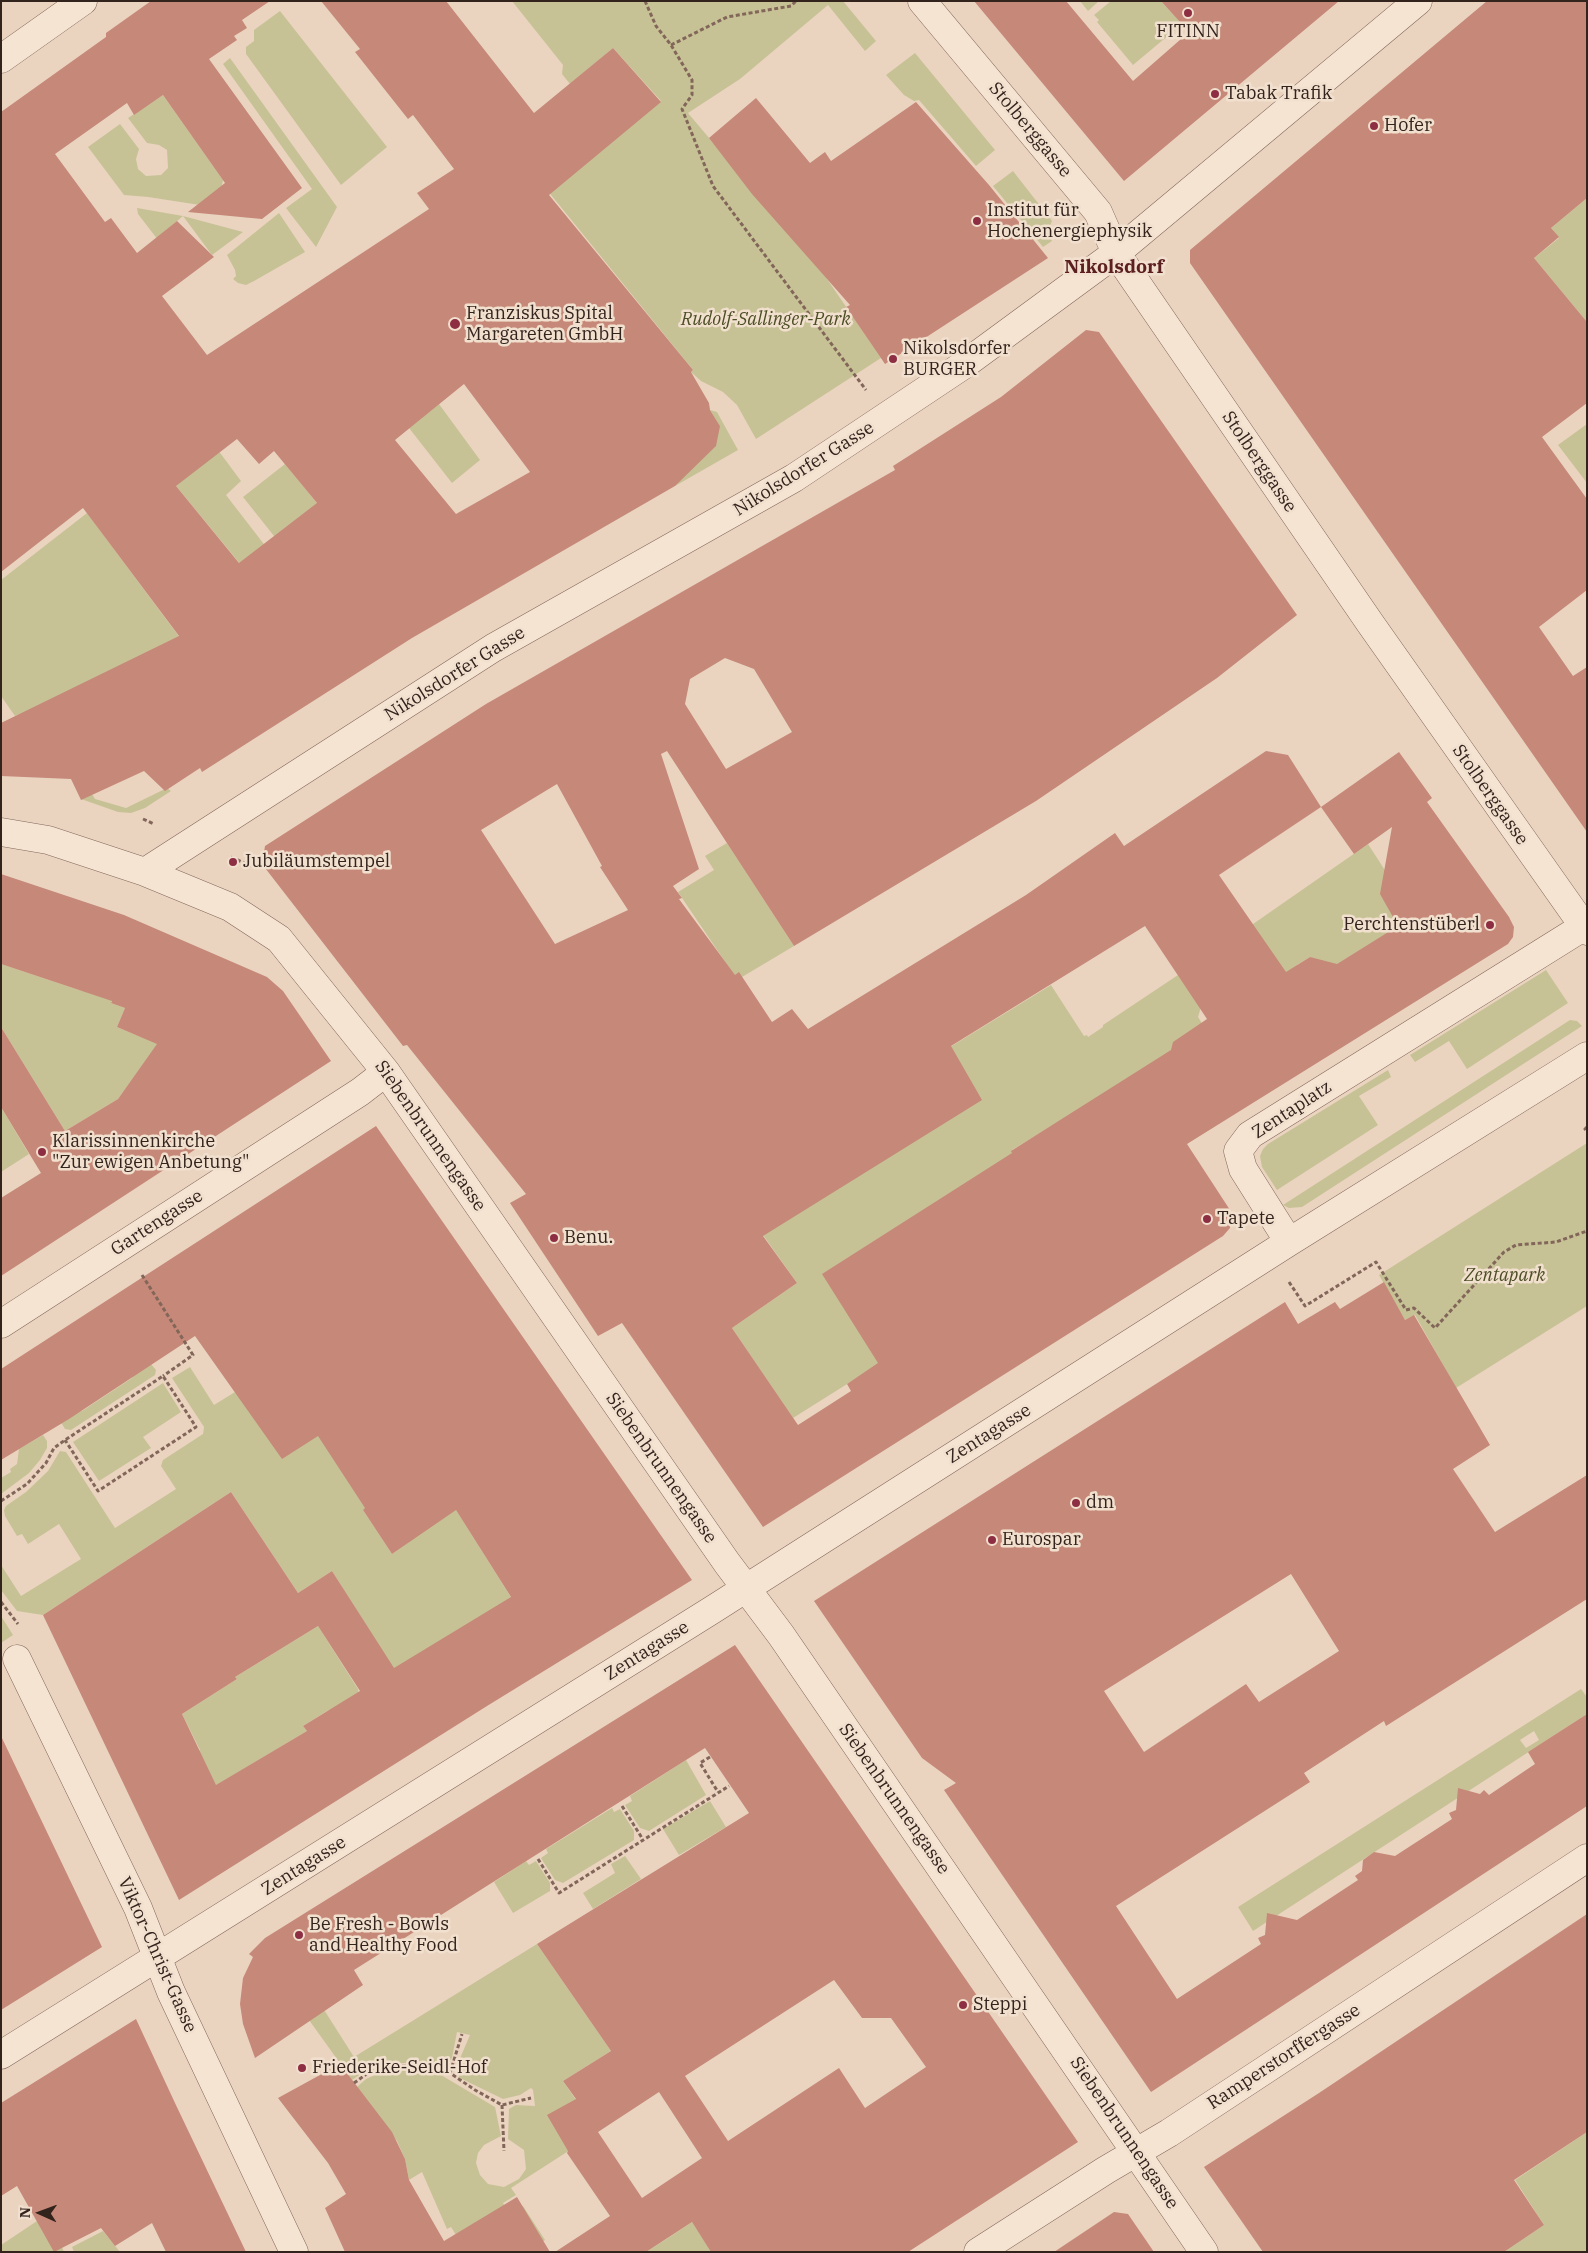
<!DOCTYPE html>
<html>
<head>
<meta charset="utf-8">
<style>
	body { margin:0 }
	#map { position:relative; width:1588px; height:2253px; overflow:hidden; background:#ead4c0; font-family:"IBM Plex Serif",serif }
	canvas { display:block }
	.frame { position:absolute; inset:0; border:2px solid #33231d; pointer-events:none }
	.north { position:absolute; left:15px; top:2188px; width:50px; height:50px; -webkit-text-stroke:4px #f2e0cf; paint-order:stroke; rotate:272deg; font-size:14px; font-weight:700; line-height:20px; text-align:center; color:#33231d }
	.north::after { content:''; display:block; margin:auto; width:18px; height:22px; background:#33231d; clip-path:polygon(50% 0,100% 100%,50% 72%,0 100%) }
</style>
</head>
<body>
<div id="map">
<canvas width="1588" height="2253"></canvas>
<div class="frame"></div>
<div class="north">N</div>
</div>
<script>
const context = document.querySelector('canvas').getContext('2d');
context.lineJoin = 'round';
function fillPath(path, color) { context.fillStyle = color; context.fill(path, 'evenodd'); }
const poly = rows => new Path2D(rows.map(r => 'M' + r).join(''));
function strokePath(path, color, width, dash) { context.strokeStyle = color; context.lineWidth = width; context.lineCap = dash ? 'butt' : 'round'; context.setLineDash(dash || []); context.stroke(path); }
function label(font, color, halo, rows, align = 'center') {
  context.font = font + ' "IBM Plex Serif",serif'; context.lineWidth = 5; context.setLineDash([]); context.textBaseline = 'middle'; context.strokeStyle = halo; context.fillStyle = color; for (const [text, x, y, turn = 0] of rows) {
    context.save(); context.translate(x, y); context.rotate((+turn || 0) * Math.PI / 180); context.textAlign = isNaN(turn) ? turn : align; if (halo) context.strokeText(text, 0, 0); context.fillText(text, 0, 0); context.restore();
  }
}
fillPath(poly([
	[512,1,843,1,876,41,865,51,828,5,740,79,688,113,823,273,881,358,756,439,737,405,723,392,701,381,691,372,693,370,530,169,661,101,613,48,570,84,562,74,563,65],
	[1080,1,1099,1,1088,11],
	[1111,1,1161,1,1182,24,1133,65,1097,22,1099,20,1094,15],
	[280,11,387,147,341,185,246,54,246,47,254,41,254,30],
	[915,53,995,150,976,166,919,100,914,101,904,95,886,75],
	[230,58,337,207,316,247,286,208,312,189,223,64],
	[163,95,223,180,222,185,248,218,213,207,148,197,124,195,88,147,120,124,139,149,136,159,138,169,146,176,161,175,168,168,167,150,159,145,147,143,128,118],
	[1013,171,1052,221,1049,228,1049,235,1052,241,1043,247,993,186],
	[1587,198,1587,322,1534,258,1559,238,1551,228],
	[137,208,183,216,243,232,212,255,183,216,164,232,185,275,138,214],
	[279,213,305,252,254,281,246,285,238,283,233,279,236,276,235,270,227,255],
	[439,404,480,460,452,483,409,428],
	[710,410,717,412,738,450,675,486,720,426],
	[1587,424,1587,483,1558,445],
	[212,442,241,481,226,495,270,552,246,571,176,486],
	[285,464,344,536,301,570,243,497],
	[87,513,189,650,15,716,1,696,1,580],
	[167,788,171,791,145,808,131,813,118,812,81,799,92,794,95,799,126,808],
	[727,843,794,946,742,977,736,978,678,892,714,870,705,856],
	[1368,844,1390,878,1409,920,1328,970,1310,957,1297,965,1291,993,1243,931],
	[1,964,79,990,112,995,111,1003,125,1008,117,1027,136,1035,174,1022,118,1099,65,1131,1,1027],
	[1546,970,1568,1003,1467,1069,1449,1041,1415,1062,1410,1055],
	[1178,975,1201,1007,1198,1017,1213,1041,1170,1054,1012,1150,1012,1153,879,1364,793,1418,732,1328,797,1283,763,1235,911,1071,1051,985,1084,1036,1087,1035,1088,1037,1103,1027,1103,1025],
	[1570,1020,1577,1021,1582,1026,1302,1207,1289,1208,1283,1205],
	[1388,1070,1391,1077,1359,1096,1378,1125,1277,1190,1262,1167,1260,1156,1263,1149,1268,1144],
	[1,1107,29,1154,1,1172],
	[1587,1143,1587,1306,1456,1388,1415,1315,1405,1320,1379,1275],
	[145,1357,156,1370,155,1375,71,1430,65,1429,56,1414,82,1411,132,1378],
	[190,1367,214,1405,235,1392,318,1436,432,1465,363,1510,392,1554,409,1542,448,1497,514,1602,397,1675,332,1571,298,1593,231,1492,43,1615,17,1611,1,1590,1,1565,21,1596,81,1559,59,1524,28,1544,22,1534,17,1536,5,1516,4,1510,6,1506,26,1492,48,1471,60,1451,66,1452,115,1528,176,1489,161,1466,163,1460,203,1434,204,1427,172,1378],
	[163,1383,181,1412,143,1437,151,1448,99,1481,73,1442],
	[43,1435,47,1441,47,1448,40,1460,29,1473,1,1494,1,1478,11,1472,10,1469,17,1464,19,1449],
	[1,1616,13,1635,1,1643],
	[318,1626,358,1689,360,1698,327,1711,303,1726,307,1731,222,1782,207,1800,194,1753,200,1750,182,1714,237,1679,235,1677],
	[1581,1689,1587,1697,1587,1714,1253,1931,1238,1907],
	[1534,1731,1539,1740,1526,1748,1520,1740],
	[686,1760,706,1795,649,1831,640,1828,625,1805,632,1801,630,1796],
	[710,1801,726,1827,679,1855,663,1829],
	[612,1808,614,1812,620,1809,634,1831,634,1840,563,1883,555,1880,541,1858,548,1853,546,1849],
	[625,1856,641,1879,593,1909,583,1893,615,1873,611,1864],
	[526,1861,529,1865,536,1861,550,1883,550,1891,513,1913,494,1882],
	[537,1944,611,2051,563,2081,598,2132,511,2188,516,2195,503,2203,510,2214,523,2206,545,2240,528,2252,456,2235,451,2227,447,2229,422,2172,409,2180,405,2159,397,2141,357,2087,366,2079,382,2072,395,2070,422,2071,441,2075,495,2107,501,2136,484,2145,478,2153,476,2163,480,2175,488,2184,504,2187,519,2179,526,2169,524,2150,508,2139,509,2109,516,2105,535,2106,533,2090,531,2088,520,2095,503,2099,460,2078,458,2074,458,2063,470,2035,457,2032,452,2058,446,2066,418,2062,390,2064,368,2069,352,2080,309,2020,314,2018,314,1994,354,2057],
	[1587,2132,1587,2252,1504,2252,1544,2225,1515,2180],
	[37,2221,61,2245,64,2252,1,2252,1,2245],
	[692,2222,712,2252,646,2252,668,2238],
	[103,2231,120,2252,74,2252,72,2247]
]), '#c7c295');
fillPath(poly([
	[151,1,270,1,242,20,247,28,234,36,237,40,209,59,302,188,262,219,188,212,225,183,163,95,134,115,127,103,55,154,105,222,111,218,137,253,177,221,214,257,162,296,207,355,429,209,417,193,454,169,413,115,408,119,355,52,360,49,321,1,446,1,534,113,613,48,661,102,549,195,693,370,691,372,709,403,710,410,720,426,716,446,675,486,412,638,202,772,200,768,165,791,144,771,81,800,71,779,1,776,1,723,179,636,83,508,1,572,1,112,106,37,106,33],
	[464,384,530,472,456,514,395,440],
	[237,439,259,464,274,451,317,503,239,563,176,486],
	[974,1,1066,1,1133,81,1189,32,1161,1,1339,1,1124,181],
	[1487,1,1587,1,1587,198,1551,228,1559,237,1534,258,1587,322,1587,403,1542,437,1587,499,1587,590,1539,627,1573,676,1587,667,1587,832,1190,263,1190,250],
	[756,98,810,163,825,152,831,161,916,102,989,185,1048,258,885,364,846,307,850,305,752,194,709,138],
	[1086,330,1099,332,1297,615,1217,678,1036,801,794,946,667,751,661,754,699,869,673,886,682,898,679,899,735,975,739,972,772,1022,792,1009,808,1029,1026,895,1115,833,1124,846,1266,751,1288,755,1321,807,1399,752,1432,798,1427,802,1509,917,1514,927,1513,937,1508,944,1187,1144,1230,1210,1230,1228,1223,1236,763,1527,622,1323,598,1336,510,1203,526,1194,407,1045,403,1046,262,864,265,846,486,704,895,470,893,466,1001,397],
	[725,658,754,669,792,732,726,769,685,704,690,679],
	[557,784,602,866,600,867,628,910,555,944,481,830],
	[1321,807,1354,854,1392,827,1380,894,1398,926,1337,964,1310,957,1286,972,1219,875],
	[1145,926,1207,1019,1173,1042,1171,1050,1011,1151,1012,1153,822,1274,878,1363,847,1384,851,1391,798,1425,732,1328,797,1283,763,1236,982,1100,951,1046],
	[1,874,124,915,267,977,283,991,331,1061,1,1276,1,1198,41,1173,1,1107,1,1027,65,1131,118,1099,157,1044,117,1027,125,1008,111,1003,112,1001,1,964],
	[376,1126,692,1580,487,1706,179,1900,43,1615,231,1492,298,1593,332,1571,394,1668,511,1597,456,1510,392,1554,363,1510,365,1508,318,1436,282,1459,195,1336,69,1419,1,1460,1,1369],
	[318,1626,360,1691,303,1726,307,1731,216,1785,182,1714,237,1679,235,1677],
	[1384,1282,1405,1320,1414,1315,1490,1445,1453,1469,1495,1532,1587,1475,1587,1599,1386,1726,1384,1721,1304,1773,1310,1782,1116,1906,1177,1999,1261,1944,1258,1938,1265,1935,1267,1913,1297,1920,1358,1880,1355,1876,1362,1871,1363,1860,1374,1852,1395,1856,1452,1819,1449,1813,1456,1810,1458,1788,1480,1794,1484,1790,1489,1795,1535,1764,1528,1752,1587,1714,1587,1806,1151,2092,944,1790,956,1783,922,1758,814,1601,1285,1302,1298,1324,1335,1302,1340,1309],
	[1291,1574,1339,1651,1259,1702,1246,1684,1144,1752,1104,1691],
	[735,1645,1078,2142,908,2252,711,2252,692,2222,646,2252,555,2252,610,2216,567,2153,568,2151,547,2115,576,2099,563,2081,611,2051,537,1944,749,1813,705,1748,354,1970,363,1985,255,2058,243,2024,240,2004,243,1978,253,1957,249,1954,265,1938],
	[834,1980,862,2018,891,2018,926,2067,865,2108,839,2068,728,2141,685,2076],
	[659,2092,702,2158,642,2198,598,2132],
	[1,1736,102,1947,1,2010],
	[1587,1914,1587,2132,1514,2180,1544,2225,1504,2252,1263,2252,1204,2167,1319,2093],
	[136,2019,175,2103,246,2252,166,2252,152,2223,115,2246,101,2228,54,2252,17,2186,1,2196,1,2103],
	[340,2064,392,2132,405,2159,409,2180,444,2241,517,2197,550,2252,345,2252,325,2208,346,2194,328,2163,278,2098],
	[1114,2212,1128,2214,1154,2252,1054,2252]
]), '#c68878');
const street = poly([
	[922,1,1098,212,1116,253,1370,623,1587,931],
	[1,59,83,1],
	[1,832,48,840,145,872,230,907,279,939,386,1072,727,1563,781,1635,1204,2252],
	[145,872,493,648,794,478,965,364,1116,253,1418,1],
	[1289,1242,1243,1169,1238,1151,1250,1135,1583,927],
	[1,1324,360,1092,386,1072],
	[17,1659,138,1908,171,1992,294,2252],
	[1,2055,712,1610,1289,1242,1587,1056],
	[978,2252,1106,2170,1169,2133,1587,1858]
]);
strokePath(street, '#826659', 29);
strokePath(poly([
	[645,1,656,26,671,45,692,80,692,95,682,109,713,186,866,390],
	[671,45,727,17,791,6,796,1],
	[143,819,154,824],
	[231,857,251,866],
	[1587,1127,1585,1129,1587,1131],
	[142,1275,193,1355,163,1376],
	[1289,1282,1305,1306,1376,1262,1406,1310,1414,1308,1435,1328,1504,1252,1516,1245,1556,1242,1587,1231],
	[1,1501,27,1484,46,1463,54,1448,65,1440,163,1376,196,1427,98,1491,65,1440],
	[1,1602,18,1624],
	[710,1757,700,1763,718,1792],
	[622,1806,642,1838],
	[538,1859,559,1893,729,1786],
	[450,2073,462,2034],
	[354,2083,368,2073,377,2070,399,2066,416,2066,450,2073,475,2090,502,2105,531,2098],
	[502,2105,504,2151]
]), '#826659', 3, [4, 2.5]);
strokePath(street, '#f6e4d3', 28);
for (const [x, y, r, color] of [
	[1188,13,5,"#8d2e43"],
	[1215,94,5,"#8d2e43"],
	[1374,126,5,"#8d2e43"],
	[977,221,5,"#8d2e43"],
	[455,324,6,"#8d2e43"],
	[893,359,5,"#8d2e43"],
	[233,862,5,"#8d2e43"],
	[1490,925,5,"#8d2e43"],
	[42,1152,5,"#8d2e43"],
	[1207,1219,5,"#8d2e43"],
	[554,1238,5,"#8d2e43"],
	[1076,1503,5,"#8d2e43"],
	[992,1540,5,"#8d2e43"],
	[299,1935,5,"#8d2e43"],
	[963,2005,5,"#8d2e43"],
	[302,2068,5,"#8d2e43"]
]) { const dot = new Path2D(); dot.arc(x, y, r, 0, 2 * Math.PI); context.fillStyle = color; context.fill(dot); strokePath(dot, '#f2e0cf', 2); }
label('18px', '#33231d', '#f2e0cf', [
	["FITINN",1188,32,"center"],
	["Tabak Trafik",1225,94],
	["Hofer",1384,126],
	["Institut für",987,211],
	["Hochenergiephysik",987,232],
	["Franziskus Spital",466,314],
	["Margareten GmbH",466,335],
	["Nikolsdorfer",903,349],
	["BURGER",903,370],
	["Jubiläumstempel",243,862],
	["Perchtenstüberl",1480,925,"right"],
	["Klarissinnenkirche",52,1142],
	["\"Zur ewigen Anbetung\"",52,1163],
	["Tapete",1217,1219],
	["Benu.",564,1238],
	["dm",1086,1503],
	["Eurospar",1002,1540],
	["Be Fresh - Bowls",309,1925],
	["and Healthy Food",309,1946],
	["Steppi",973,2005],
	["Friederike-Seidl-Hof",312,2068]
], 'left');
label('18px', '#33231d', '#f2e0cf', [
	["Stolberggasse",1030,130,50],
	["Stolberggasse",1259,462,56],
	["Nikolsdorfer Gasse",804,469,-32],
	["Nikolsdorfer Gasse",455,674,-32],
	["Stolberggasse",1490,795,55],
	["Zentaplatz",1292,1110,-33],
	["Siebenbrunnengasse",430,1136,55],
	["Gartengasse",157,1223,-33],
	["Zentagasse",989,1434,-32],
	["Siebenbrunnengasse",661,1468,55],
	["Zentagasse",647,1651,-32],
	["Siebenbrunnengasse",894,1799,55],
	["Zentagasse",304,1866,-32],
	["Viktor-Christ-Gasse",157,1955,66],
	["Ramperstorffergasse",1284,2057,-33],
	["Siebenbrunnengasse",1124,2133,56]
]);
label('italic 18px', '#4c4e25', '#f2e0cf', [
	["Rudolf-Sallinger-Park",766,320],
	["Zentapark",1505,1276]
]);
label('bold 19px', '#5c1f20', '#f2e0cf', [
	["Nikolsdorf",1114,268]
]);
</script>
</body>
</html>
